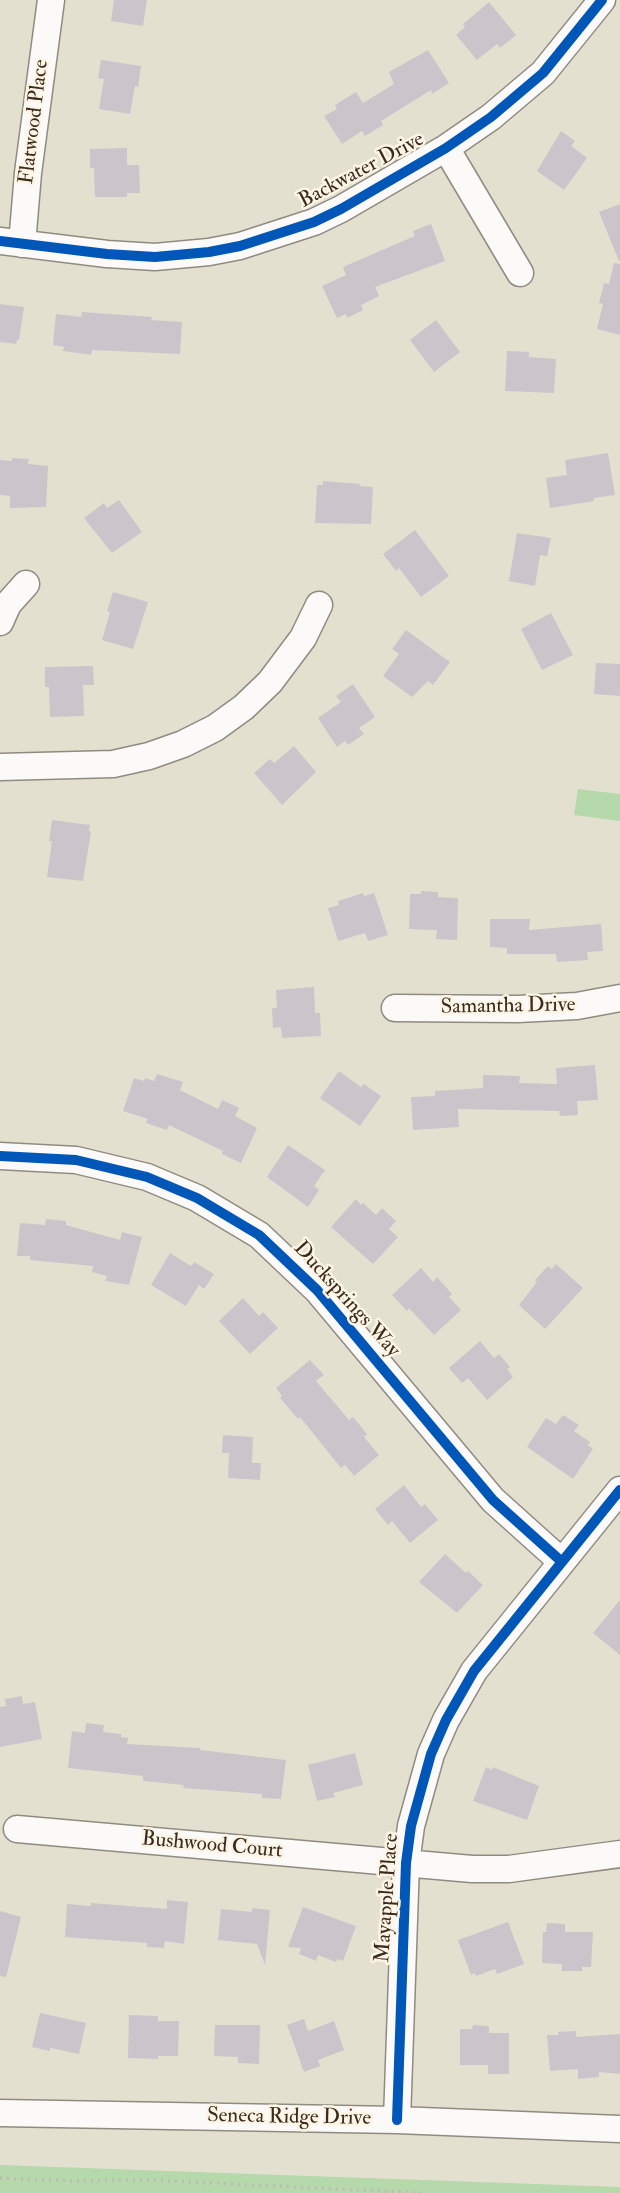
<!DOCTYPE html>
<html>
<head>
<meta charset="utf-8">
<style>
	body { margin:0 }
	canvas { display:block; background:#e4e0cf }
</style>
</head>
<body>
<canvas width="620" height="2193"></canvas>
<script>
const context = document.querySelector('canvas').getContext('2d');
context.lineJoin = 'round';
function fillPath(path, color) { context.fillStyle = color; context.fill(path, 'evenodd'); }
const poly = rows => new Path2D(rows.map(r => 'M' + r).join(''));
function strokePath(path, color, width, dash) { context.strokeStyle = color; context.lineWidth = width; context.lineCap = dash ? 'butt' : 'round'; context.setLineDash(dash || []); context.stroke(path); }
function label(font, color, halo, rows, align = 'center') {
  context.font = font + ' "IM FELL Double Pica",serif'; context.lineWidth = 5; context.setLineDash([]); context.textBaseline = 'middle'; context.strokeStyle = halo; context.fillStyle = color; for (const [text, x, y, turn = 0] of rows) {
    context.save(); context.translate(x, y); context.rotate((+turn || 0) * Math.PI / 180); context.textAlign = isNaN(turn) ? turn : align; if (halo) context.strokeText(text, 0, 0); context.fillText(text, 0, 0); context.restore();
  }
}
fillPath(poly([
	[578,789,620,794,620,821,574,815],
	[0,2165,620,2187,620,2193,0,2193]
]), '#b6d9ab');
fillPath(poly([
	[114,0,147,0,143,26,111,21],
	[489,2,516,35,500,48,497,44,477,60,456,35,465,27,463,24],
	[428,50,449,83,432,94,431,90,381,121,383,125,365,136,362,131,342,144,324,116,337,109,335,105,356,92,363,103,394,84,389,72],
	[101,60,141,66,138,87,135,86,130,114,99,109,104,79,98,78],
	[561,131,575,141,571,146,587,158,564,190,537,171],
	[127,148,127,165,139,165,140,193,127,193,127,197,95,197,94,168,90,168,90,149],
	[620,204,620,261,619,261,599,212],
	[431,224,445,261,375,287,379,296,361,305,363,310,347,318,346,314,337,318,322,286,346,275,343,267,415,236,413,231],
	[614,263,620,264,620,335,597,329,603,304,599,303,604,283,609,284],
	[0,304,24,307,19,340,17,340,16,344,0,342],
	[82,312,152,317,151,320,182,322,180,354,92,350,91,355,63,351,64,347,53,345,56,314,81,317],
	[436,320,460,352,434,372,410,340],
	[507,351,529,352,529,357,556,359,554,393,505,391],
	[608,453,615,495,594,498,594,501,550,508,546,478,567,475,565,460],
	[12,458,29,459,28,464,48,466,46,507,10,508,10,496,0,495,0,460,12,461],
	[323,481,360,484,359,486,373,487,371,524,315,523,317,485,323,485],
	[119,500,142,532,112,553,84,518,104,503,107,508],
	[415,530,449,576,421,597,399,568,396,571,383,554],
	[517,533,551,538,547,556,540,555,535,586,509,581],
	[113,592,148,602,133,649,102,640,110,612,107,611],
	[551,613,573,655,542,670,521,629],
	[406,630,450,662,433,685,428,681,412,697,383,676,399,654,392,649],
	[596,663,620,664,620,696,594,694],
	[93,666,94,685,83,685,84,716,50,717,49,687,45,687,45,667],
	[353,684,375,717,359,728,364,734,348,745,345,741,337,747,318,718,341,702,336,696],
	[294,746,316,772,282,805,254,773,270,759,274,763],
	[52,820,90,825,89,831,91,832,83,881,47,877,52,841,49,841],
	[421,891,438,892,438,897,458,898,457,940,436,939,437,930,409,929,410,894,421,894],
	[363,893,364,896,374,893,388,935,368,941,365,933,338,941,328,908,339,905,338,901],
	[490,919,530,919,529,930,601,924,603,951,587,952,588,960,557,962,556,954,507,954,507,948,490,947],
	[314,987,315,1013,320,1013,321,1036,282,1038,281,1027,273,1028,272,1008,277,1008,276,990],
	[595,1065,598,1100,577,1101,578,1115,560,1116,559,1111,458,1109,459,1127,413,1130,411,1097,435,1096,435,1091,483,1088,483,1075,520,1076,519,1083,557,1084,556,1068],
	[339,1071,361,1087,364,1084,381,1096,360,1126,320,1098],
	[157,1074,183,1082,180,1090,218,1109,222,1100,239,1108,235,1116,257,1128,241,1163,222,1154,223,1151,169,1125,167,1130,146,1123,148,1119,123,1111,134,1078,144,1081,145,1078,154,1081],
	[288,1145,325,1170,314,1186,319,1190,308,1207,267,1177],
	[356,1199,361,1205,363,1203,376,1215,382,1208,396,1221,389,1229,398,1237,373,1264,331,1227],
	[46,1219,66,1221,66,1225,120,1240,122,1232,142,1237,129,1285,105,1281,107,1276,92,1272,93,1266,30,1260,30,1256,17,1256,20,1223,45,1225],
	[170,1253,191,1266,194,1262,214,1274,204,1289,199,1285,186,1306,151,1285],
	[556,1264,583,1288,545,1329,519,1305,537,1282,535,1280,548,1266,552,1269],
	[421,1268,433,1282,437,1277,452,1294,449,1297,461,1310,434,1335,409,1308,407,1311,392,1295],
	[243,1298,259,1316,263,1312,278,1328,250,1354,219,1321],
	[480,1341,494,1358,499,1354,510,1367,507,1369,513,1377,487,1400,468,1378,462,1383,449,1368],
	[310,1360,324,1375,316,1381,349,1420,353,1417,367,1434,364,1437,379,1455,354,1476,345,1465,341,1468,300,1417,298,1419,280,1398,282,1396,276,1388],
	[563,1415,579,1425,574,1431,590,1442,588,1445,593,1449,573,1479,527,1447,546,1418,556,1424],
	[223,1435,253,1437,252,1463,261,1463,260,1480,228,1478,229,1453,222,1453],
	[404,1485,421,1507,425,1504,438,1520,410,1543,392,1521,388,1525,375,1509],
	[445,1554,466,1573,468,1571,483,1585,457,1613,419,1582],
	[620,1600,620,1655,593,1633],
	[22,1696,23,1704,35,1702,42,1739,0,1747,0,1707,6,1706,5,1699],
	[86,1723,104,1725,103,1732,121,1734,121,1737,128,1738,127,1744,200,1748,200,1750,286,1760,281,1799,262,1798,262,1794,183,1788,184,1785,143,1781,143,1776,68,1768,72,1731,85,1733],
	[355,1753,363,1785,333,1793,335,1797,317,1801,308,1765],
	[486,1767,492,1770,493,1767,539,1786,527,1820,473,1801],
	[167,1900,188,1902,184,1944,165,1941,164,1948,147,1947,147,1943,65,1937,67,1904,91,1906,91,1903,167,1909],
	[303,1907,356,1926,343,1961,337,1959,336,1962,318,1955,316,1961,299,1954,301,1948,288,1947],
	[252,1908,270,1910,265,1965,257,1944,218,1940,221,1909,252,1912],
	[0,1911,21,1917,6,1977,0,1976],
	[508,1922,524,1964,497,1974,495,1969,476,1976,475,1973,471,1975,458,1940],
	[547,1923,565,1924,565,1932,593,1932,591,1967,582,1967,582,1971,562,1971,562,1964,542,1963,543,1932,546,1932],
	[40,2013,86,2023,79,2054,50,2048,50,2051,32,2047],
	[129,2015,158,2016,158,2021,179,2021,178,2056,158,2056,158,2059,128,2058],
	[304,2019,308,2031,334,2021,344,2050,318,2060,320,2066,304,2072,287,2025],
	[215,2025,260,2025,259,2064,238,2063,238,2057,214,2056],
	[473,2025,489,2026,489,2033,509,2033,509,2074,488,2074,488,2065,460,2065,460,2029,472,2029],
	[576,2031,576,2037,620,2034,620,2074,599,2072,599,2077,578,2079,578,2069,550,2071,547,2035,558,2035,558,2032]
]), '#ccc4cb');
const minor = poly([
	[446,148,520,273],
	[0,241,107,254,155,257,209,252,240,246,314,222,341,209,446,148,491,117,543,73,602,0],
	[22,244,28,173,51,0],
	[0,622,8,604,26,584],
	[0,767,113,764,149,756,183,744,215,728,244,707,270,682,303,638,319,605],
	[395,1008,518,1009,577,1006,620,998],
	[0,1156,76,1160,147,1177,197,1198,259,1235,317,1290,493,1500,562,1562],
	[17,1829,472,1869,509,1869,620,1854],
	[0,2113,397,2120,620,2129],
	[397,2120,406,1863,411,1826,431,1754,446,1720,474,1671,620,1490]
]);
strokePath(minor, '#908b81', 29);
strokePath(poly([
	[0,2178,75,2181,148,2180,423,2193]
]), '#bebbb7', 3.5, [2, 5]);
strokePath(minor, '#fbfaf8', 26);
strokePath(poly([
	[0,241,107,254,155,257,209,252,240,246,314,222,341,209,446,148,491,117,543,73,602,0],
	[0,1156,76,1160,147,1177,197,1198,259,1235,317,1290,493,1500,562,1562],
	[397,2120,406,1863,411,1826,431,1754,446,1720,474,1671,620,1490]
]), '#0057b8', 10);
label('21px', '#3b2a1e', '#fcf5e5', [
	["Flatwood Place",35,122,-83],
	["Backwater Drive",362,171,-28],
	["Samantha Drive",508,1007,-1],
	["Ducksprings Way",346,1300,48],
	["Bushwood Court",212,1846,5],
	["Mayapple Place",388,1898,-86],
	["Seneca Ridge Drive",289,2118,1]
]);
</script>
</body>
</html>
